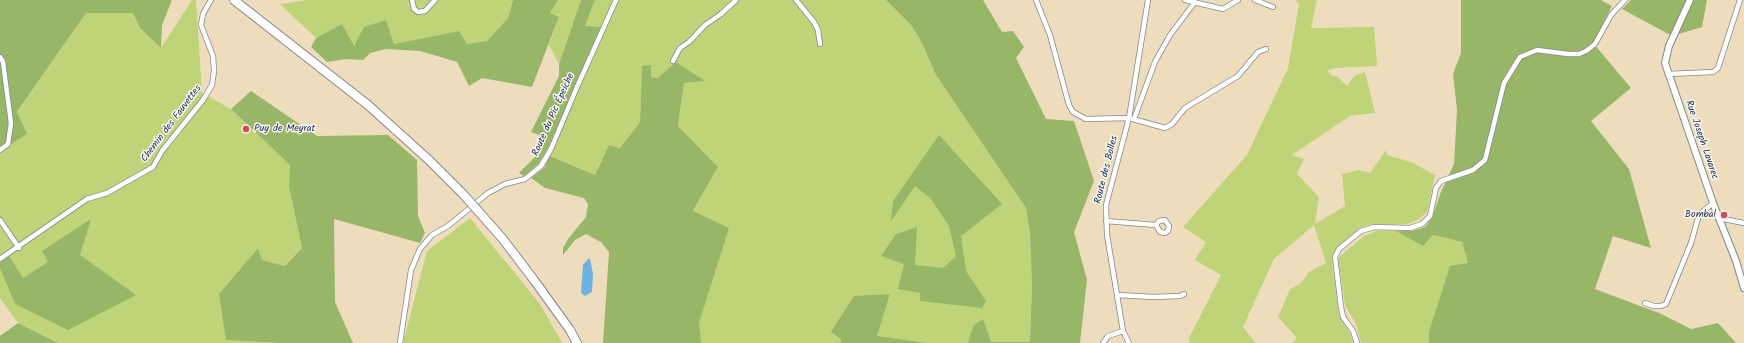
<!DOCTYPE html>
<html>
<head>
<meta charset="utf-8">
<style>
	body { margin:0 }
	canvas { display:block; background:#eeddbc }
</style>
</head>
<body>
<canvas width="1744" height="343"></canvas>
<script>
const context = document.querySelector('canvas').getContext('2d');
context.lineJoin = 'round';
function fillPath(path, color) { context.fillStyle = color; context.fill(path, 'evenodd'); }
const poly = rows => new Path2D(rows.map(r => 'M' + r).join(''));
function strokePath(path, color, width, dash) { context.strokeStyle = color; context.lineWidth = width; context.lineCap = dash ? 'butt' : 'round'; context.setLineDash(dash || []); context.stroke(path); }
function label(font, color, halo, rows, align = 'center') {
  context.font = font + ' Kalam,sans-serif'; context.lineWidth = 3; context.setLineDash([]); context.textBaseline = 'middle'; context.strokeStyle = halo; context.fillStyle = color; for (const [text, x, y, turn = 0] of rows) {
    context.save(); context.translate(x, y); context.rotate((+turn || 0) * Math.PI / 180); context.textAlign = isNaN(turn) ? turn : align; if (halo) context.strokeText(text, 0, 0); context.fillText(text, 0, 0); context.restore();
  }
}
fillPath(poly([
	[192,0,196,0,202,93,231,109,290,165,289,187,302,248,285,266,262,260,258,248,219,294,227,340,280,343,58,343,18,323,0,298,0,151,17,113,86,13,133,13,140,28,161,48],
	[308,0,513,0,508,18,487,41,467,44,459,31,394,44,386,20,353,46,342,25,316,38,280,4],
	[558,0,581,0,559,64,549,45,559,17,550,13],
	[595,0,886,0,911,25,922,43,936,75,1026,208,1030,233,1032,284,1030,342,991,342,973,326,968,343,928,343,876,336,890,294,841,340,841,343,701,343,698,323,729,228,693,212,718,167,678,126,684,83,704,81,651,77,642,66,640,122,620,148,609,145,595,175,550,156,600,28,585,26],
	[1295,0,1317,0,1311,28,1374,27,1377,66,1334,68,1327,71,1332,76,1337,76,1347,86,1354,76,1365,72,1375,113,1350,116,1292,155,1304,159,1297,174,1319,197,1315,224,1345,206,1342,174,1358,170,1370,173,1386,150,1387,155,1411,162,1435,175,1427,212,1419,219,1408,224,1372,224,1360,228,1340,245,1334,253,1332,260,1339,315,1350,334,1353,343,1292,343,1297,338,1278,317,1290,289,1300,284,1309,272,1326,263,1314,225,1274,259,1243,327,1256,343,1189,343,1189,338,1221,275,1195,260,1206,242,1183,227,1247,155,1288,68,1299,4],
	[470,218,540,304,562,343,403,343,427,251],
	[1376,231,1396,231,1423,245,1432,235,1462,242,1468,263,1430,332,1429,343,1361,343,1356,324,1345,305,1338,258,1364,236]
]), '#bfd478');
fillPath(poly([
	[0,0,172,0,162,25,161,48,140,28,133,13,86,13,17,112,27,134,0,151],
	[513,0,558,0,550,13,559,17,532,87,482,78,469,86,457,62,420,51,386,49,370,53,363,60,346,59,327,62,311,47,316,38,342,24,354,46,364,27,386,20,394,44,459,31,467,44,487,41,508,18],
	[581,0,595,0,585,26,601,27,546,152,538,164,524,176,519,173,537,155,545,137,531,132,559,76,559,64],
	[886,0,983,0,1002,32,1013,31,1024,47,1016,58,1046,119,1074,121,1094,181,1074,232,1087,280,1080,343,968,343,973,326,983,319,991,342,1030,342,1032,284,1030,233,1026,208,936,75,922,43,911,25],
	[1461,0,1601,0,1612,6,1593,43,1631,88,1591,121,1629,169,1651,248,1613,236,1595,289,1659,313,1691,329,1718,323,1736,343,1429,343,1429,332,1450,266,1468,263,1462,242,1433,235,1423,246,1396,231,1412,231,1425,227,1432,218,1441,192,1454,164,1457,110,1453,74,1461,53],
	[1631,0,1707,0,1702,27,1672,36,1622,9],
	[676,62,705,81,684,83,678,126,718,167,693,211,729,228,699,323,701,343,603,343,609,252,601,242,586,234,575,240,563,255,563,248,568,239,586,217,588,204,584,198,545,188,531,178,544,168,550,156,595,175,609,145,620,148,640,122,642,66,651,65,651,77,658,78],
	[251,91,317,136,388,135,417,160,418,216,425,233,420,243,334,219,335,302,353,343,280,343,226,340,219,294,258,248,262,260,285,266,302,248,289,187,290,165,231,109],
	[939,135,1002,204,961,236,966,271,986,301,982,308,920,301,920,293,898,289,904,264,881,256,896,234,917,227,915,265,943,268,956,256,949,226,931,199,915,186,891,221,893,201],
	[91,219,80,255,136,295,68,330,15,304,0,268,0,263,9,256,23,278,48,262,42,251],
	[890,294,877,336,928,343,841,343,841,339,831,332,854,296],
	[18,323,58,343,0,343,0,336]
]), '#97b668');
fillPath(poly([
	[588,259,590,259,593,273,592,292,585,296,581,293,583,265]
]), '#6db2e3');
const street = poly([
	[412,0,414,9,418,12,425,11,435,0],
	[796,0,814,22,818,30,820,44],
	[1036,0,1050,35,1069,105,1073,112,1086,119,1129,118,1165,128,1172,124,1185,108,1238,76,1258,52,1266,49],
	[1185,0,1223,9,1238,0],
	[1255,0,1273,7],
	[0,57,3,62,11,123,8,144,0,150],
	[673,61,680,48,689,42,705,25,721,14,736,0],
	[1668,74,1713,72,1718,68,1740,0],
	[1134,119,1155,62,1170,35,1195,2],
	[1718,218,1744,223],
	[0,220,19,248],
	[1106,221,1156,225,1160,232,1165,233,1168,231,1169,226,1165,220,1159,221,1156,225],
	[0,259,87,199,107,193,153,167,162,151,203,100,212,85,214,71,213,56,201,25,203,14,211,0],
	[1117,295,1154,297,1180,296,1184,294],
	[1645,303,1654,306,1661,306,1666,304,1691,243,1699,215,1713,203],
	[400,343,411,270,420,249,432,235,448,226,488,193,505,184,525,179,541,166,551,149,577,87,616,0],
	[1103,343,1108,336,1123,331],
	[1129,343,1123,331,1107,235,1106,205,1129,118,1148,0],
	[1357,343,1353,331,1343,317,1341,307,1335,257,1339,249,1361,231,1374,227,1410,228,1422,224,1430,216,1436,188,1441,181,1473,170,1485,160,1504,83,1520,57,1537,50,1568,54,1579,54,1586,51,1595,44,1611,15,1625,0]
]);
const secondary = poly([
	[1690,0,1669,46,1665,63,1713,203,1736,261,1744,288]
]);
const highway = poly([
	[234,0,368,105],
	[570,330,577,343]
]);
strokePath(street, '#84868d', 6);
strokePath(secondary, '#84868d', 8);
strokePath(highway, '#84868d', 10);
strokePath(street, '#fff', 4.5);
strokePath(secondary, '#fff', 6);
strokePath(highway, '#fff', 8);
const highwayBridge = poly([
	[368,105,430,161,463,194,502,238,534,280,570,330]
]);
strokePath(highwayBridge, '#84868d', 10, []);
strokePath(highwayBridge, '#fff', 8);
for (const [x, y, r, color] of [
	[246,129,4,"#d1495b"],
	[1724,215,4,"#d1495b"]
]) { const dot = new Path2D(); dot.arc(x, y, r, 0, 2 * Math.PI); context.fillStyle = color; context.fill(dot); strokePath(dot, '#fbf7ec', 1.5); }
label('10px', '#1b2f5e', '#fbf7ec', [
	["Route du Pic Épeiche",554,115,-66],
	["Chemin des Fauvettes",172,124,-53],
	["Rue Joseph Lavarec",1701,140,71],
	["Route des Bolles",1107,170,-76]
]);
label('10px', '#1b2f5e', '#fbf7ec', [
	["Puy de Meyrat",254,129],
	["Bombal",1716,215,"right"]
], 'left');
</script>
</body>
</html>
